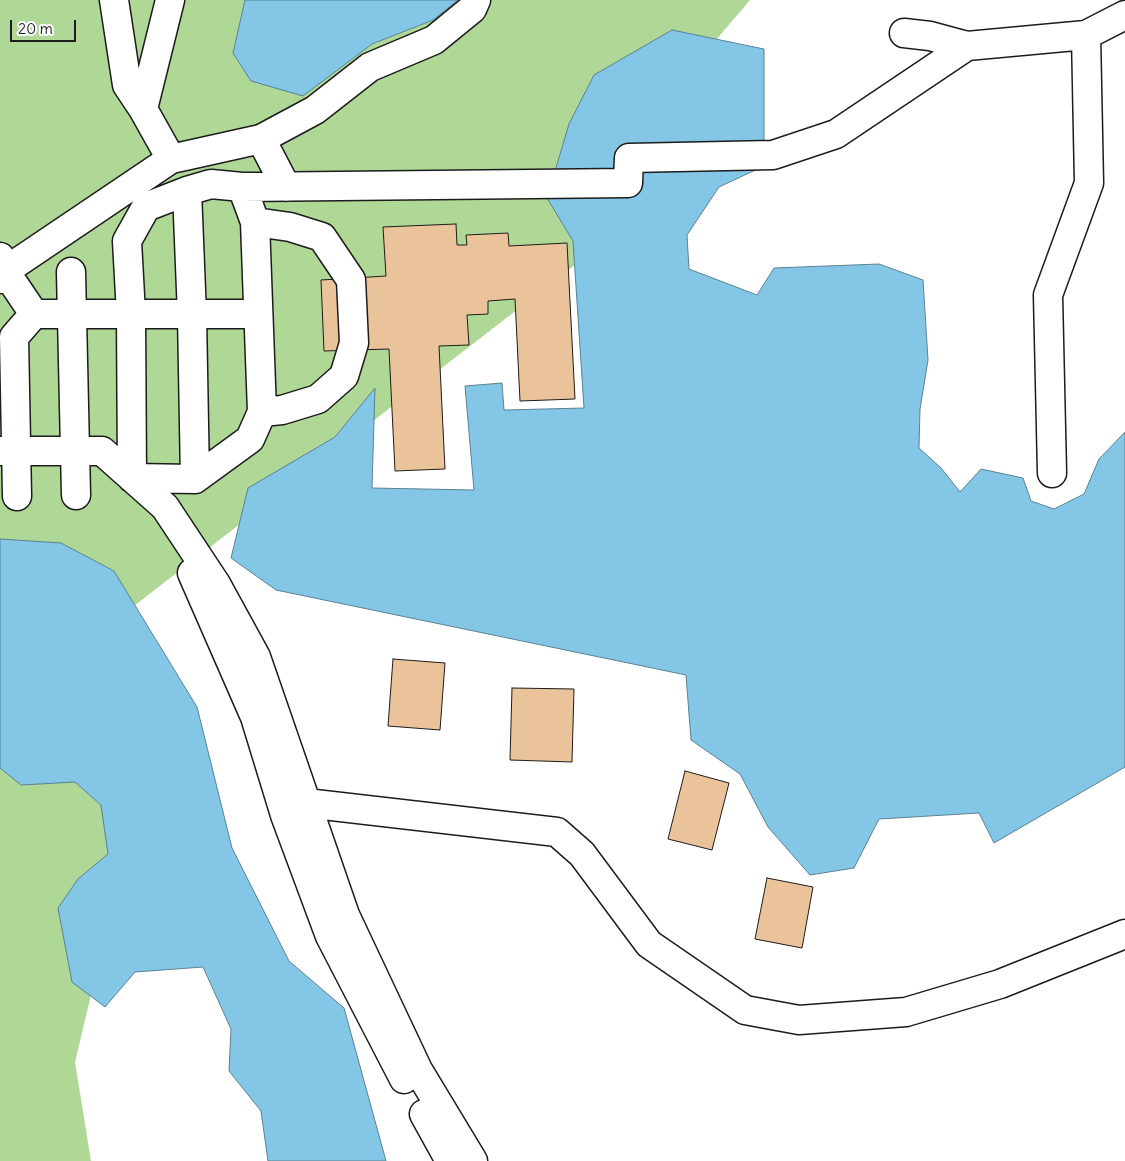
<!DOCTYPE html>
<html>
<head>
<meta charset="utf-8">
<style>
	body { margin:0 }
	#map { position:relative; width:1125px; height:1161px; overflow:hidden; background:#fff; font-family:Delius,sans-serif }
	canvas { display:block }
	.scale { position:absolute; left:10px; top:20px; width:66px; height:22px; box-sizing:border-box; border:2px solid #1c1c1c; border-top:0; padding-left:6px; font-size:15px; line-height:18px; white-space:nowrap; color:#1c1c1c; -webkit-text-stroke:4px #fff; paint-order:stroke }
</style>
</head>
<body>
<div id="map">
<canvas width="1125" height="1161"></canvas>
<div class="scale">20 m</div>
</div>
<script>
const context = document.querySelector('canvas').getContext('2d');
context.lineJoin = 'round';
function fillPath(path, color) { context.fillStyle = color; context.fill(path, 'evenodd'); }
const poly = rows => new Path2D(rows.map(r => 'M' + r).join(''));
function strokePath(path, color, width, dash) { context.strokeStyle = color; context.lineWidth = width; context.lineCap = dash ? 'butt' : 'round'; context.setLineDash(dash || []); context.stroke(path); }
fillPath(poly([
	[0,0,750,0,687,74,615,234,121,616,139,794,75,1062,91,1161,0,1161]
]), '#afd896');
const water = poly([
	[245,0,458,0,433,20,372,44,303,96,251,81,233,53,245,0],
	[672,30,764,49,764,166,719,187,687,235,689,269,757,295,774,268,879,264,923,280,928,360,920,409,919,448,941,468,960,492,981,469,1023,478,1031,501,1054,509,1084,494,1099,459,1125,432,1125,767,994,843,979,813,879,819,854,868,810,875,768,827,740,774,691,740,686,675,276,590,231,558,248,488,335,437,375,388,372,488,474,490,465,386,502,383,504,410,584,408,573,241,547,198,569,124,594,75,672,30],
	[0,539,61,543,114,571,197,707,232,848,289,961,344,1008,386,1161,268,1161,261,1111,229,1071,231,1029,203,967,135,972,105,1007,72,982,58,908,78,879,108,854,101,805,75,782,21,785,0,768,0,539]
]);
fillPath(water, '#84c6e5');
strokePath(water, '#5a8295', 1);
const building = poly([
	[456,224,457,245,467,245,466,235,508,233,509,246,567,243,575,399,520,401,515,299,488,301,488,314,467,315,469,345,439,346,445,469,395,471,389,349,324,351,321,280,386,276,383,227,456,224],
	[393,659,445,663,440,730,388,726,393,659],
	[512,688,574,689,572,762,510,760,512,688],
	[685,771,729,783,712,850,668,839,685,771],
	[767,878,813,887,802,948,755,939,767,878]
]);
fillPath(building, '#ebc39b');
strokePath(building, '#1c1c1c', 1);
const minor = poly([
	[114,0,127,85,143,109,171,159],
	[904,33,930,36,967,46,1086,35,1125,15],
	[143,109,170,0],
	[261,139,315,110,370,67,434,40,472,9,476,0],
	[242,187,255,222,262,412,250,439,195,479,132,478,131,314,127,241,146,207,187,191,211,184,242,187,628,183,629,158,773,155,836,134,967,46],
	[187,191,192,315,195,479],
	[255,222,290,227,322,237,351,280,354,343,344,376,318,399,282,410,262,412],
	[0,257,5,271,34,314],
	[71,272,76,495],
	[0,279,5,271,171,159,261,139,286,187],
	[0,451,102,451,165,507,216,584,256,657,345,915,418,1070,473,1161],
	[1052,473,1048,295,1089,183,1086,35],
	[17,496,14,337,34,314,258,314],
	[192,573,255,717,285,815,330,936,404,1079],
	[285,815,306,803,557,832,582,854,649,944,745,1010,799,1020,906,1012,1000,984,1125,934],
	[424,1114,450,1161]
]);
strokePath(minor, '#1c1c1c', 31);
strokePath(minor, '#fff', 28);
</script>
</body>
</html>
